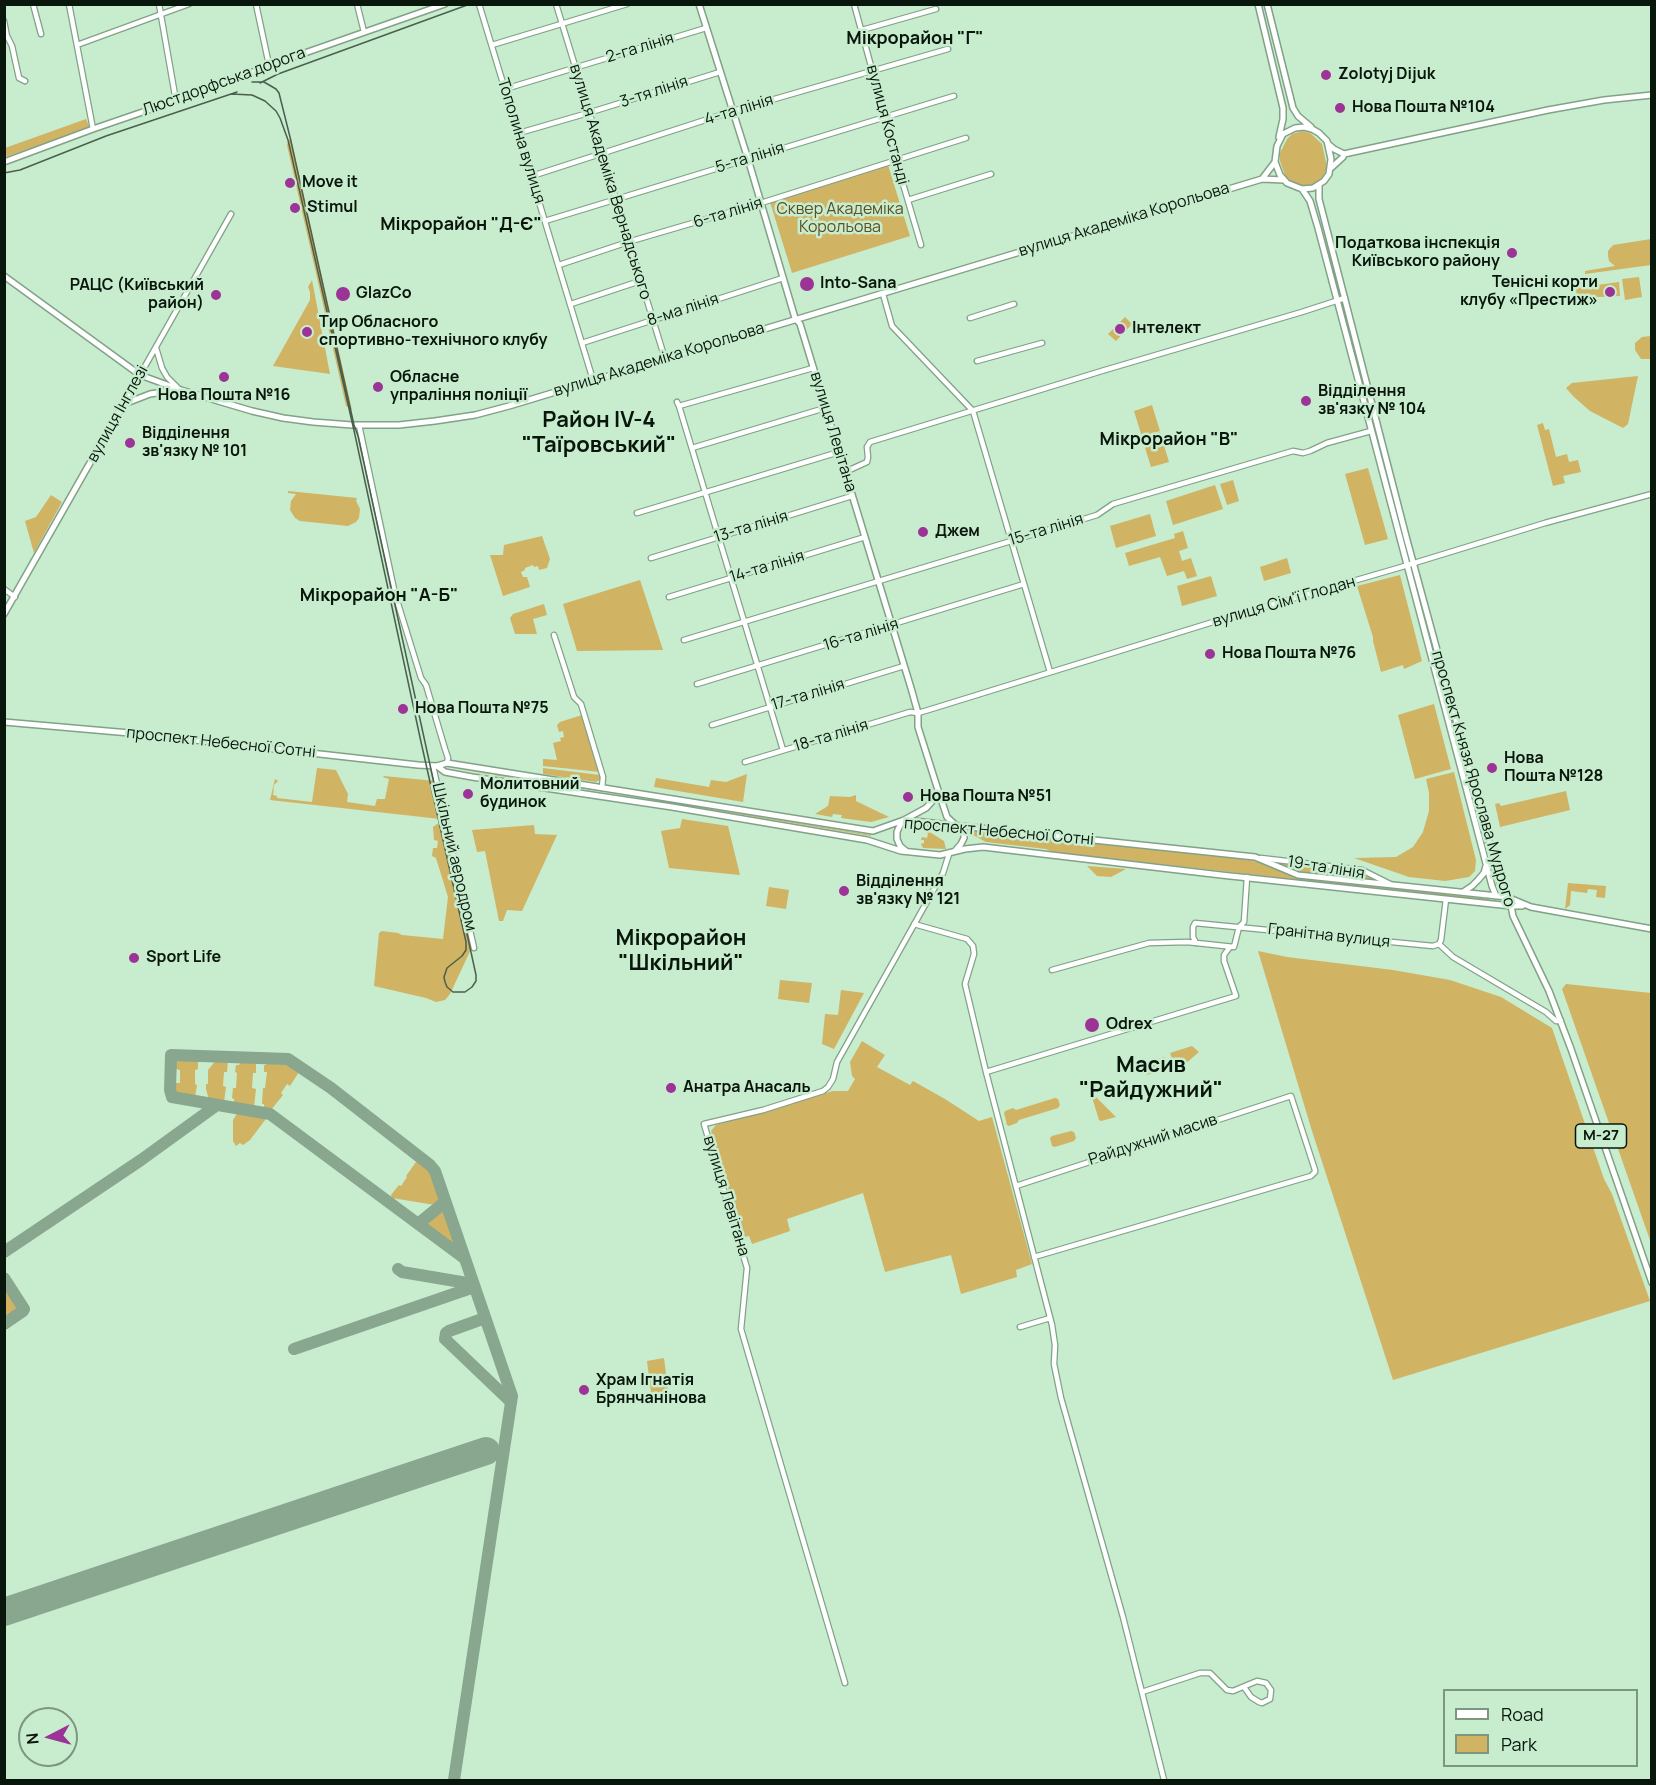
<!DOCTYPE html>
<html>
<head>
<meta charset="utf-8">
<style>
	body { margin:0 }
	#map { position:relative; width:1656px; height:1785px; overflow:hidden; background:#c8ecce; font-family:Manrope,sans-serif }
	canvas { display:block }
	.frame { position:absolute; inset:0; border:6px solid #09160c; pointer-events:none }
	.legend { position:absolute; left:1443px; top:1689px; width:195px; height:78px; box-sizing:border-box; background:#c8ecce; border:2px solid #7c9680; margin:0; padding:8px 10px; list-style:none; font-size:18px; color:#09160c }
	.legend li { display:flex; align-items:center; gap:12px; height:30px }
	.legend b { width:30px; border:2px solid #7c9680 }
	.north { position:absolute; left:18px; top:1707px; width:60px; height:60px; box-sizing:border-box; background:#c8ecce; border:2px solid #7c9680; border-radius:50%; rotate:264deg; font-size:16px; font-weight:700; line-height:24px; text-align:center; color:#09160c }
	.north::after { content:''; display:block; margin:auto; width:21px; height:27px; background:#9c3396; clip-path:polygon(50% 0,100% 100%,50% 72%,0 100%) }
</style>
</head>
<body>
<div id="map">
<canvas width="1656" height="1785"></canvas>
<div class="frame"></div>
<ul class="legend">
<li><b style="height:8px;background:#fff"></b>Road</li>
<li><b style="height:16px;background:#d0b363"></b>Park</li>
</ul>
<div class="north">N</div>
</div>
<script>
const context = document.querySelector('canvas').getContext('2d');
context.lineJoin = 'round';
function fillPath(path, color) { context.fillStyle = color; context.fill(path, 'evenodd'); }
const poly = rows => new Path2D(rows.map(r => 'M' + r).join(''));
function strokePath(path, color, width, dash) { context.strokeStyle = color; context.lineWidth = width; context.lineCap = dash ? 'butt' : 'round'; context.setLineDash(dash || []); context.stroke(path); }
function label(font, color, halo, rows, align = 'center') {
  context.font = font + ' Manrope,sans-serif'; context.lineWidth = 5; context.setLineDash([]); context.textBaseline = 'middle'; context.strokeStyle = halo; context.fillStyle = color; for (const [text, x, y, turn = 0] of rows) {
    context.save(); context.translate(x, y); context.rotate((+turn || 0) * Math.PI / 180); context.textAlign = isNaN(turn) ? turn : align; if (halo) context.strokeText(text, 0, 0); context.fillText(text, 0, 0); context.restore();
  }
}
fillPath(poly([
	[86,119,90,128,5,157,6,153,5,148],
	[1302,131,1310,133,1322,144,1327,167,1324,175,1319,181,1312,185,1304,186,1296,185,1289,181,1285,175,1280,161,1280,153,1287,139,1292,134],
	[291,138,352,410,346,406,287,145,288,141],
	[888,165,910,236,792,273,770,202],
	[1651,239,1651,265,1585,274,1585,271,1615,266,1609,261,1608,256,1608,251,1613,245],
	[1639,277,1642,297,1625,300,1622,279],
	[312,280,330,374,273,366,310,300,310,292,308,287],
	[1619,282,1620,296,1577,298,1576,288],
	[1125,317,1132,324,1116,341,1108,334],
	[1651,336,1651,359,1641,359,1635,350,1635,343,1642,337],
	[1638,376,1628,424,1623,428,1590,411,1574,397,1566,388,1572,383],
	[1152,405,1160,431,1142,437,1134,411],
	[1543,423,1545,430,1549,429,1556,457,1567,454,1569,462,1578,460,1581,472,1563,476,1565,483,1553,486,1537,425],
	[1160,432,1169,462,1151,467,1142,438],
	[1368,468,1388,539,1365,545,1345,474],
	[1233,480,1239,501,1227,505,1220,484],
	[1215,485,1223,509,1173,525,1166,501],
	[288,491,357,498,356,501,360,509,359,518,356,522,348,526,300,521,295,518,290,510,291,501,296,494,288,493],
	[51,495,62,502,34,553,25,521,36,517],
	[1150,514,1156,536,1116,548,1110,526],
	[1183,531,1188,548,1179,551,1182,561,1191,558,1197,576,1187,579,1184,571,1167,576,1160,557,1129,566,1125,553,1175,538,1174,534],
	[542,536,550,559,547,568,539,570,538,566,534,567,533,565,525,568,525,570,521,572,523,577,527,577,530,587,503,596,490,555,503,555,504,545],
	[1287,558,1291,573,1264,581,1260,567],
	[1400,575,1422,661,1404,669,1403,665,1381,672,1373,641,1373,637,1357,586],
	[1211,576,1217,596,1182,606,1177,586],
	[640,580,663,650,577,651,563,604],
	[544,604,547,615,533,619,537,634,515,634,510,618,513,614],
	[1434,704,1451,769,1415,779,1398,715],
	[582,715,600,772,543,766,543,759,557,760,553,743,561,741,560,738,564,737,563,731,559,732,557,725,560,722],
	[317,768,336,770,348,794,347,802,375,806,377,799,385,799,389,779,383,777,384,776,435,781,443,816,440,819,270,800,275,779,278,781,274,785,273,795,277,796,277,798,312,802],
	[452,768,647,798,500,776],
	[543,768,600,775,601,779,596,782,543,774],
	[1454,772,1476,860,1475,871,1469,877,1445,881,1409,877,1354,858,1396,857,1413,847,1423,832,1429,811,1429,793,1426,779],
	[747,774,743,802,654,787,656,778,709,787,711,780,726,782],
	[1566,791,1570,810,1500,827,1495,804,1499,803,1501,806],
	[856,795,856,801,889,817,871,822,841,818,842,815,833,814,832,817,815,814,828,806,830,796,850,797],
	[676,803,871,835,871,836,677,804],
	[682,819,728,826,740,875,669,868,661,831,680,828],
	[437,824,445,826,472,947,450,994,445,1000,436,1002,426,998,374,986,379,933,382,931,398,933,402,935,443,939,448,897,436,858,432,856,433,848,437,848,438,841,434,840,433,827],
	[534,825,535,834,557,835,522,911,507,910,503,921,499,921,485,851,477,852,472,830],
	[972,829,1250,860,1258,862,1295,876,1303,878,1489,899,1489,901,1052,852,1046,849,986,842,973,835,970,832],
	[923,830,928,831,944,841,946,849,923,848,921,844,924,843,924,840,921,840,922,837,927,838,928,834],
	[1279,863,1361,873,1380,881,1380,882,1307,874,1279,865],
	[1087,866,1126,869,1111,877,1097,876],
	[1568,883,1606,886,1605,898,1596,897,1597,890,1588,889,1587,893,1571,891,1570,905,1565,909],
	[769,887,789,890,786,909,766,906],
	[1258,951,1287,957,1393,970,1450,980,1501,997,1552,1028,1604,1179,1612,1194,1650,1301,1393,1380,1312,1131],
	[780,980,812,983,809,1003,778,999],
	[1566,984,1651,993,1651,1243,1562,989],
	[841,990,864,993,834,1049,822,1044,825,1014,838,1015],
	[862,1041,885,1055,877,1067,910,1085,913,1081,945,1099,979,1121,992,1117,1032,1264,1016,1270,1017,1277,961,1294,951,1255,885,1272,863,1193,787,1219,790,1231,752,1244,749,1236,743,1237,711,1131,716,1125,833,1091,848,1091,855,1079,852,1076,850,1062],
	[1192,1046,1199,1052,1185,1064,1180,1059,1174,1064,1170,1053],
	[181,1057,198,1058,198,1069,195,1070,195,1084,197,1085,195,1097,180,1096,176,1092,175,1083,180,1083,180,1070,176,1069,176,1063,178,1058],
	[1165,1057,1168,1068,1147,1075,1144,1063],
	[217,1059,228,1060,227,1072,224,1072,223,1086,226,1087,224,1102,209,1100,206,1089,206,1084,208,1084,208,1070],
	[241,1060,254,1061,256,1065,256,1073,253,1073,252,1088,256,1089,254,1107,234,1103,234,1099,232,1098,233,1088,236,1088,237,1073,235,1072,236,1065,239,1065],
	[266,1062,287,1063,299,1072,290,1086,287,1084,281,1093,283,1095,271,1110,264,1109,264,1104,262,1104,263,1088,265,1088,267,1072,264,1072,264,1065,266,1065],
	[1092,1093,1116,1117,1101,1121,1099,1120,1091,1094],
	[1055,1098,1058,1099,1060,1105,1058,1108,1019,1120,1017,1123,1009,1126,1007,1125,1004,1113,1005,1111,1013,1108,1016,1110],
	[238,1112,268,1116,250,1140,243,1145,240,1143,236,1146,233,1141,233,1120],
	[1071,1131,1074,1132,1076,1138,1074,1141,1055,1147,1052,1146,1050,1138,1052,1136],
	[419,1161,429,1169,432,1173,441,1200,435,1205,392,1198,391,1195,399,1185,401,1186,407,1177,406,1176,416,1162],
	[442,1210,445,1212,455,1246,424,1223],
	[4,1285,19,1307,18,1310,5,1319],
	[664,1358,669,1397,652,1400,647,1361]
]), '#d0b363');
strokePath(poly([
	[418,1224,445,1202],
	[4,1252,141,1160,217,1105],
	[398,1269,402,1272,473,1284],
	[4,1278,24,1309,23,1311,4,1324],
	[485,1318,449,1331,446,1333,445,1339,511,1402],
	[294,1349,474,1287],
	[454,1780,512,1396,435,1171,430,1165,331,1088,288,1059,171,1055,170,1090,172,1097,270,1114,464,1258]
]), '#89a68e', 12);
strokePath(poly([
	[4,1612,486,1451]
]), '#89a68e', 28);
const minor = poly([
	[33,4,41,34],
	[69,4,93,129],
	[159,4,176,101],
	[256,4,269,65],
	[357,4,364,32],
	[479,4,593,380],
	[556,4,665,359],
	[854,4,871,66,870,72,921,245],
	[4,21,7,37],
	[862,30,936,9],
	[7,36,12,46,19,78,25,81],
	[77,45,189,4],
	[492,45,627,4],
	[505,89,706,28],
	[519,133,588,113,720,72],
	[532,176,733,111,948,49],
	[908,200,991,174],
	[545,221,954,96],
	[559,265,628,242,761,203,966,138],
	[883,294,892,326,973,411,1050,672],
	[571,304,640,281],
	[970,318,1014,304],
	[582,343,783,278],
	[156,348,162,368,167,377,179,389],
	[977,361,1042,343],
	[140,375,231,214],
	[677,402,679,406,783,750],
	[679,406,813,368],
	[359,425,395,594,421,678,426,685,445,749,448,758,447,763],
	[692,448,825,408],
	[845,472,867,462,868,457,867,447,870,442,1105,370,1302,312,1345,298],
	[637,513,839,452],
	[651,558,852,496],
	[4,589,15,597],
	[669,597,865,537],
	[554,635,574,697,581,704,603,777,602,788],
	[684,640,1097,515,1113,504,1130,499,1293,451,1303,453,1310,451,1327,443,1371,431],
	[697,684,1024,584],
	[712,725,904,666],
	[745,762,910,712,918,713,925,711,1226,618,1398,568,1545,523,1652,494],
	[433,766,474,948],
	[1261,858,1362,870,1390,884],
	[914,924,967,939,973,946,974,954,965,984,986,1072,1052,1325,1055,1345,1054,1364,1061,1398,1123,1617,1164,1780],
	[1196,943,1193,937,1193,927,1195,923,1433,946,1439,944,1441,940,1446,899],
	[1439,944,1453,957,1546,1012,1556,1021,1561,1021],
	[1052,970,1149,943,1187,942,1234,947,1239,927,1244,922,1247,877],
	[986,1072,1236,996,1224,961,1224,955,1230,947],
	[1016,1186,1291,1096,1315,1170,1315,1172,1311,1176,1034,1257],
	[1020,1327,1050,1318],
	[845,1683,741,1329,747,1268,704,1124,763,1110,823,1091,828,1087,833,1079,837,1062,943,873,949,854],
	[1142,1692,1200,1673,1210,1673,1227,1690,1233,1691,1257,1681,1266,1683,1271,1690,1270,1699,1262,1703,1259,1702,1251,1697,1244,1687]
]);
const major = poly([
	[699,4,748,159,795,318,800,324,911,688,918,713,918,727,938,790,947,817,964,833,964,838,961,844,955,851],
	[1258,4,1283,108,1283,119,1279,137],
	[1267,4,1293,108,1298,116,1311,127],
	[1304,127,1312,129,1319,133,1327,141,1331,159,1329,174,1324,181,1313,188,1302,189,1287,183,1280,175,1275,162,1277,146,1283,134,1295,128,1304,127],
	[1328,144,1334,149,1344,154,1548,110,1604,100,1652,95],
	[4,162,93,129,198,93,279,62,445,4],
	[1331,168,1343,157,1344,154],
	[1262,179,1275,162],
	[1319,185,1319,199,1407,540,1501,885,1511,906,1513,916,1549,991,1571,1049,1652,1283],
	[1302,189,1310,201,1318,228,1492,886,1496,896],
	[4,276,140,375,181,390,252,411,283,418,313,422,352,425,399,425,435,421,475,415,509,406,1262,179,1284,180],
	[124,404,150,394,177,390],
	[4,614,140,375],
	[4,722,141,734,418,765,437,766,447,763,873,831,904,820,1255,857,1298,875,1507,897,1531,907,1652,929],
	[437,766,445,772,472,777,672,807,867,840,901,851,940,855,965,849,983,847,1221,875,1511,906,1522,906],
	[906,851,900,846,897,839,897,832,900,825,904,820,926,808,935,798,938,791],
	[1463,892,1472,886,1478,880,1484,873,1486,866]
]);
strokePath(minor, '#81a287', 7);
strokePath(major, '#81a287', 8);
strokePath(minor, '#fff', 4.5);
strokePath(major, '#fff', 5);
strokePath(poly([
	[260,83,278,74,470,4],
	[231,94,252,95,265,101,276,111,280,118,288,140,355,435,421,742,466,942,466,950,462,956,447,968,444,977,445,982,447,987,453,992,465,992,472,987,476,981,476,975,358,436,354,425,290,137,279,93,276,89,264,82,252,82],
	[4,173,20,170,106,136,237,92]
]), '#4a5f4e', 1.5);
for (const [x, y, r, color] of [
	[1326,75,6,"#9c3396"],
	[1340,108,6,"#9c3396"],
	[290,183,6,"#9c3396"],
	[295,208,6,"#9c3396"],
	[1512,253,6,"#9c3396"],
	[807,284,8,"#9c3396"],
	[1610,292,6,"#9c3396"],
	[343,294,8,"#9c3396"],
	[216,295,6,"#9c3396"],
	[1120,329,6,"#9c3396"],
	[307,332,6,"#9c3396"],
	[224,377,6,"#9c3396"],
	[378,387,6,"#9c3396"],
	[1306,401,6,"#9c3396"],
	[130,443,6,"#9c3396"],
	[923,532,6,"#9c3396"],
	[1210,654,6,"#9c3396"],
	[403,709,6,"#9c3396"],
	[1492,768,6,"#9c3396"],
	[468,794,6,"#9c3396"],
	[908,797,6,"#9c3396"],
	[844,891,6,"#9c3396"],
	[134,958,6,"#9c3396"],
	[1092,1025,8,"#9c3396"],
	[671,1088,6,"#9c3396"],
	[584,1390,6,"#9c3396"]
]) { const dot = new Path2D(); dot.arc(x, y, r, 0, 2 * Math.PI); context.fillStyle = color; context.fill(dot); strokePath(dot, '#c8ecce', 2); }
for (const [x, y, w] of [
	[1601,1136,51]
]) { const box = new Path2D(); box.roundRect(x - w / 2, y - 12, w, 24, 4.5); context.fillStyle = '#c8ecce'; context.fill(box); strokePath(box, '#09160c', 1.5); }
label('bold 15px', '#09160c', null, [
	["М-27",1601,1136]
]);
label('16px', '#09160c', '#c8ecce', [
	["2-га лінія",640,48,-17],
	["Люстдорфська дорога",224,82,-20],
	["3-тя лінія",654,92,-18],
	["4-та лінія",739,110,-17],
	["вулиця Костанді",887,125,75],
	["Тополина вулиця",521,141,73],
	["5-та лінія",750,158,-17],
	["вулиця Академіка Вернадського",610,182,73],
	["6-та лінія",728,213,-17],
	["вулиця Академіка Корольова",1124,220,-17],
	["8-ма лінія",683,310,-18],
	["вулиця Академіка Корольова",659,360,-17],
	["вулиця Інглезі",118,414,-61],
	["вулиця Левітана",833,432,73],
	["13-та лінія",751,527,-17],
	["15-та лінія",1046,530,-17],
	["14-та лінія",767,567,-17],
	["вулиця Сім'ї Глодан",1284,602,-16],
	["16-та лінія",861,635,-17],
	["17-та лінія",808,695,-17],
	["18-та лінія",831,736,-17],
	["проспект Небесної Сотні",221,743,6],
	["проспект Князя Ярослава Мудрого",1473,779,74],
	["проспект Небесної Сотні",999,832,5],
	["Шкільний аеродром",454,857,77],
	["19-та лінія",1326,868,9],
	["Гранітна вулиця",1329,936,6],
	["Райдужний масив",1153,1140,-18],
	["вулиця Левітана",726,1196,73]
]);
label('bold 16px', '#09160c', '#c8ecce', [
	["Zolotyj Dijuk",1338,75],
	["Нова Пошта №104",1352,108],
	["Move it",302,183],
	["Stimul",307,208],
	["Податкова інспекція",1500,244,"right"],
	["Київського району",1500,262,"right"],
	["Тенісні корти",1598,283,"right"],
	["клубу «Престиж»",1598,301,"right"],
	["Into-Sana",820,284],
	["РАЦС (Київський",204,286,"right"],
	["район)",204,304,"right"],
	["GlazCo",356,294],
	["Тир Обласного",319,323],
	["спортивно-технічного клубу",319,341],
	["Інтелект",1132,329],
	["Обласне",390,378],
	["упраління поліції",390,396],
	["Відділення",1318,392],
	["зв'язку № 104",1318,410],
	["Нова Пошта №16",224,396,"center"],
	["Відділення",142,434],
	["зв'язку № 101",142,452],
	["Джем",935,532],
	["Нова Пошта №76",1222,654],
	["Нова Пошта №75",415,709],
	["Нова",1504,759],
	["Пошта №128",1504,777],
	["Молитовний",480,785],
	["будинок",480,803],
	["Нова Пошта №51",920,797],
	["Відділення",856,882],
	["зв'язку № 121",856,900],
	["Sport Life",146,958],
	["Odrex",1106,1025],
	["Анатра Анасаль",683,1088],
	["Храм Ігнатія",596,1381],
	["Брянчанінова",596,1399]
], 'left');
label('16px', '#5d4e24', '#c8ecce', [
	["Сквер Академіка",840,210],
	["Корольова",840,228]
]);
label('bold 18px', '#09160c', '#c8ecce', [
	["Мікрорайон \"Г\"",915,39],
	["Мікрорайон \"Д-Є\"",461,225],
	["Мікрорайон \"В\"",1169,440],
	["Мікрорайон \"А-Б\"",379,596]
]);
label('bold 22px', '#09160c', '#c8ecce', [
	["Район IV-4",599,421],
	["\"Таїровський\"",599,446],
	["Мікрорайон",681,939],
	["\"Шкільний\"",681,964],
	["Масив",1151,1066],
	["\"Райдужний\"",1151,1091]
]);
</script>
</body>
</html>
